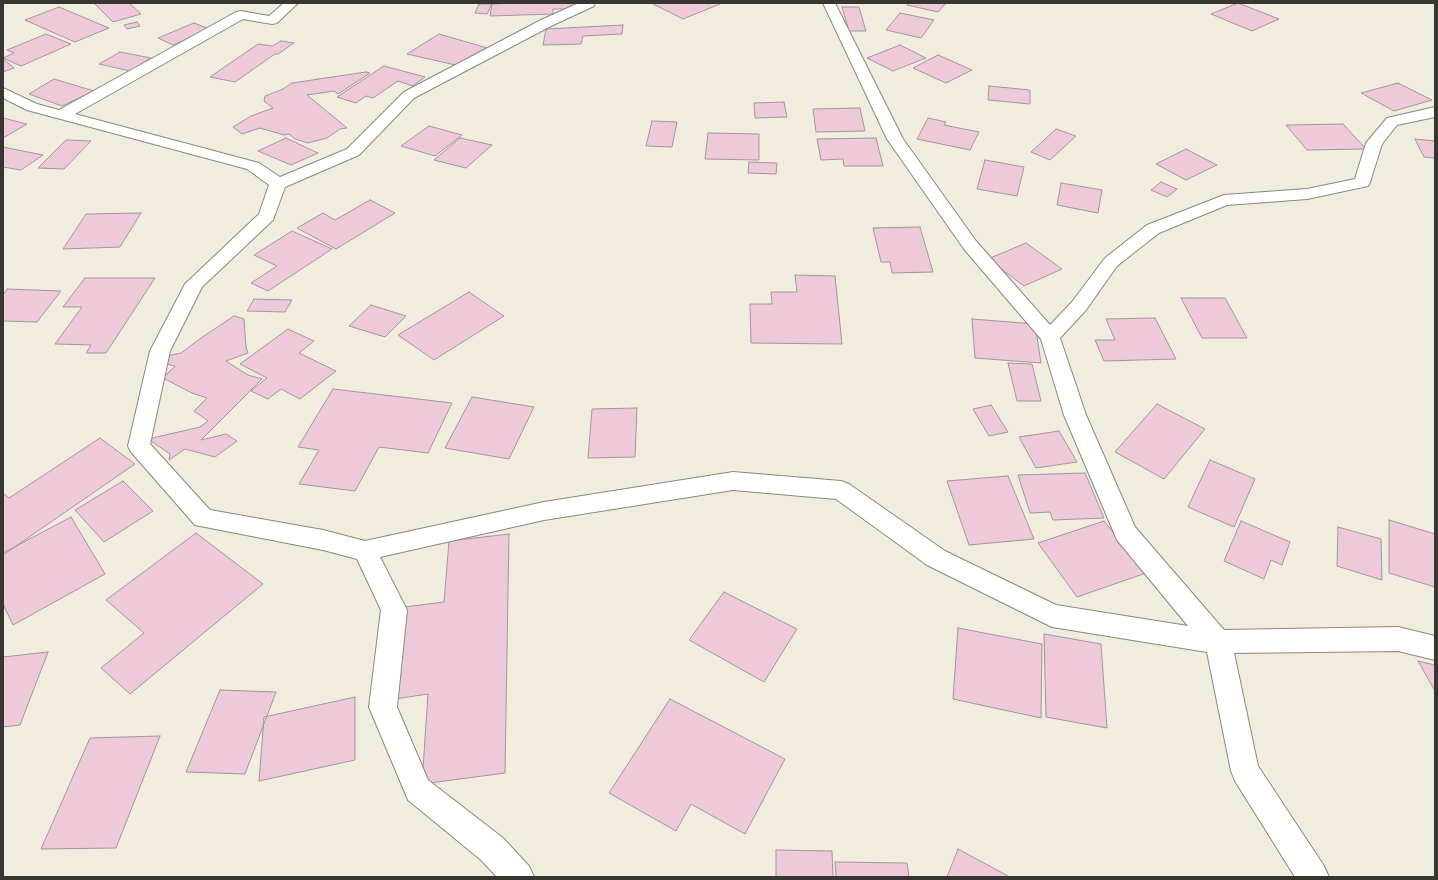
<!DOCTYPE html>
<html>
<head>
<meta charset="utf-8">
<style>
	body { margin:0 }
	#map { position:relative; width:1438px; height:880px; overflow:hidden; background:#f0eddf; font-family:"Roboto Serif",serif }
	canvas { display:block }
	.frame { position:absolute; inset:0; border:4px solid #383631; pointer-events:none }
</style>
</head>
<body>
<div id="map">
<canvas width="1438" height="880"></canvas>
<div class="frame"></div>
</div>
<script>
const context = document.querySelector('canvas').getContext('2d');
context.lineJoin = 'round';
function fillPath(path, color) { context.fillStyle = color; context.fill(path, 'evenodd'); }
const poly = rows => new Path2D(rows.map(r => 'M' + r).join(''));
function strokePath(path, color, width, dash) { context.strokeStyle = color; context.lineWidth = width; context.lineCap = dash ? 'butt' : 'round'; context.setLineDash(dash || []); context.stroke(path); }
const building = poly([
	[94,3,129,3,141,14,113,22,94,3],
	[517,3,571,3,571,9,553,9,553,14,490,16,492,4,517,3],
	[651,3,717,3,720,4,683,19,651,3],
	[909,3,946,3,938,12,907,5,909,3],
	[1238,3,1279,19,1252,31,1211,14,1238,3],
	[479,4,492,4,487,14,475,13,479,4],
	[59,7,109,28,75,42,25,20,59,7],
	[842,7,859,7,866,31,849,31,842,7],
	[900,13,934,20,921,38,886,30,900,13],
	[137,22,140,26,127,29,124,25,137,22],
	[194,23,210,29,173,45,158,38,194,23],
	[623,25,622,34,583,36,581,44,543,45,546,29,623,25],
	[46,34,71,44,21,66,3,58,14,53,7,50,46,34],
	[439,34,491,49,460,66,407,54,439,34],
	[281,41,294,43,278,54,275,54,235,82,210,77,258,44,272,46,281,41],
	[900,45,926,58,893,71,867,58,900,45],
	[120,52,151,58,130,71,99,64,120,52],
	[938,55,972,70,946,83,913,68,938,55],
	[3,59,14,68,3,72,3,59],
	[384,66,425,77,413,86,398,81,373,98,366,96,356,103,337,97,384,66],
	[366,72,370,73,338,94,334,91,307,95,347,128,340,129,327,138,308,143,295,139,289,134,284,135,260,128,242,134,233,127,251,116,273,108,264,101,265,96,283,89,292,83,366,72],
	[54,79,94,91,62,106,29,94,54,79],
	[1398,83,1432,100,1394,111,1361,93,1398,83],
	[989,86,1030,90,1030,104,988,100,989,86],
	[784,102,787,117,755,118,754,103,784,102],
	[860,108,865,131,816,132,813,109,860,108],
	[3,118,27,124,3,138,3,118],
	[928,118,946,122,944,125,979,132,970,150,917,139,928,118],
	[652,121,677,122,672,147,646,146,652,121],
	[1343,124,1366,149,1307,150,1286,125,1343,124],
	[429,126,462,135,435,156,401,146,429,126],
	[1056,129,1076,136,1050,160,1031,152,1056,129],
	[708,133,759,134,759,160,705,159,708,133],
	[286,138,318,153,291,165,258,151,286,138],
	[460,138,492,145,466,168,434,160,460,138],
	[876,138,883,166,844,166,843,159,821,160,817,139,876,138],
	[1415,139,1435,141,1435,161,1434,158,1424,157,1415,139],
	[66,140,91,141,64,169,38,168,66,140],
	[3,147,43,155,21,170,3,167,3,147],
	[1186,149,1217,165,1186,180,1156,164,1186,149],
	[985,160,1024,167,1017,196,977,189,985,160],
	[749,162,777,163,776,174,748,173,749,162],
	[1161,182,1177,189,1167,197,1151,190,1161,182],
	[1061,183,1102,190,1098,213,1057,205,1061,183],
	[370,200,395,213,336,249,297,228,323,213,335,220,370,200],
	[141,213,120,247,63,249,86,214,141,213],
	[920,227,933,272,892,273,890,262,881,262,873,228,920,227],
	[292,231,332,249,268,291,251,283,277,266,254,255,292,231],
	[1026,243,1062,269,1024,286,988,259,1026,243],
	[795,275,835,276,842,344,751,343,750,304,772,304,771,292,797,292,795,275],
	[85,278,155,278,106,353,86,353,91,345,55,344,82,307,63,307,85,278],
	[7,289,61,291,37,322,3,321,3,295,7,289],
	[469,292,504,316,434,360,398,335,469,292],
	[1181,298,1225,298,1247,338,1202,338,1181,298],
	[254,299,292,300,285,312,247,311,254,299],
	[371,305,406,316,385,337,349,326,371,305],
	[234,316,244,319,246,347,248,353,226,361,248,375,262,379,201,440,226,434,237,441,215,457,185,449,169,460,170,454,148,439,200,427,208,421,194,411,207,398,192,393,163,378,175,366,162,363,162,357,181,353,201,338,234,316],
	[1155,318,1176,359,1104,361,1095,340,1115,340,1106,319,1155,318],
	[972,319,1035,324,1041,363,975,358,972,319],
	[288,329,314,341,299,353,336,371,300,399,281,389,268,399,251,391,267,378,240,364,288,329],
	[1008,363,1032,364,1041,401,1017,401,1008,363],
	[333,389,452,403,428,453,379,447,355,491,299,484,319,450,298,447,333,389],
	[472,397,534,407,509,459,445,448,472,397],
	[1157,404,1205,429,1164,479,1115,452,1157,404],
	[991,405,1008,432,989,436,973,409,991,405],
	[637,408,635,457,588,458,592,409,637,408],
	[1059,431,1077,462,1036,468,1019,437,1059,431],
	[100,438,135,464,3,555,3,493,9,498,100,438],
	[1210,460,1255,479,1234,527,1188,507,1210,460],
	[1085,473,1104,518,1053,520,1050,512,1030,513,1018,475,1085,473],
	[1008,476,1034,539,969,545,947,481,1008,476],
	[123,481,153,511,104,542,75,510,123,481],
	[71,517,105,574,13,625,3,604,3,553,71,517],
	[1389,520,1435,534,1435,587,1389,573,1389,520],
	[1104,521,1146,573,1077,597,1038,543,1104,521],
	[1241,521,1290,542,1282,565,1271,560,1264,579,1224,561,1241,521],
	[1338,527,1381,539,1382,580,1337,566,1338,527],
	[196,533,263,584,130,694,101,668,144,633,106,600,196,533],
	[509,534,505,773,422,784,428,694,395,699,404,607,444,602,449,541,509,534],
	[724,592,797,629,764,682,689,640,724,592],
	[958,628,1042,644,1041,718,953,699,958,628],
	[1044,634,1101,644,1107,728,1046,717,1044,634],
	[48,652,20,725,3,727,3,657,48,652],
	[1418,661,1435,665,1435,691,1418,661],
	[220,690,276,692,245,774,186,772,220,690],
	[355,697,355,760,259,781,264,717,355,697],
	[670,699,785,759,745,834,691,804,676,831,609,793,670,699],
	[160,736,116,848,41,849,90,738,160,736],
	[958,849,1010,877,947,877,958,849],
	[776,850,832,851,833,877,776,877,776,850],
	[835,862,907,863,909,877,836,877,835,862]
]);
fillPath(building, '#edc9d9');
strokePath(building, '#a3949b', 1);
const minor = poly([
	[284,3,298,3,277,23,272,24,243,19,75,114,259,163,280,177,347,149,404,92,541,20,579,3,595,3,594,6,551,26,414,98,359,155,285,187,273,220,202,287,170,351,150,444,210,510,323,530,365,541,544,502,733,472,841,481,849,484,945,551,1056,605,1188,626,1117,540,1064,415,1041,339,964,249,887,139,823,3,835,3,903,139,976,241,1050,325,1072,302,1105,258,1147,225,1224,195,1307,189,1355,179,1366,143,1387,118,1435,107,1435,117,1397,125,1382,144,1370,182,1368,186,1307,199,1227,205,1159,233,1117,266,1086,310,1060,338,1086,415,1135,527,1224,630,1398,627,1435,636,1435,660,1398,651,1234,653,1258,766,1324,866,1329,877,1295,877,1235,781,1231,771,1207,652,1052,627,927,565,836,499,733,490,544,520,380,557,407,610,397,707,428,780,503,838,529,866,534,877,497,877,481,860,408,800,369,707,381,610,357,559,323,550,195,525,131,452,128,446,150,351,185,284,259,214,269,185,247,169,27,110,3,98,3,88,37,104,59,110,236,12,241,11,269,16,284,3]
]);
strokePath(minor, '#8b887b', 2);
fillPath(minor, '#fff');
</script>
</body>
</html>
